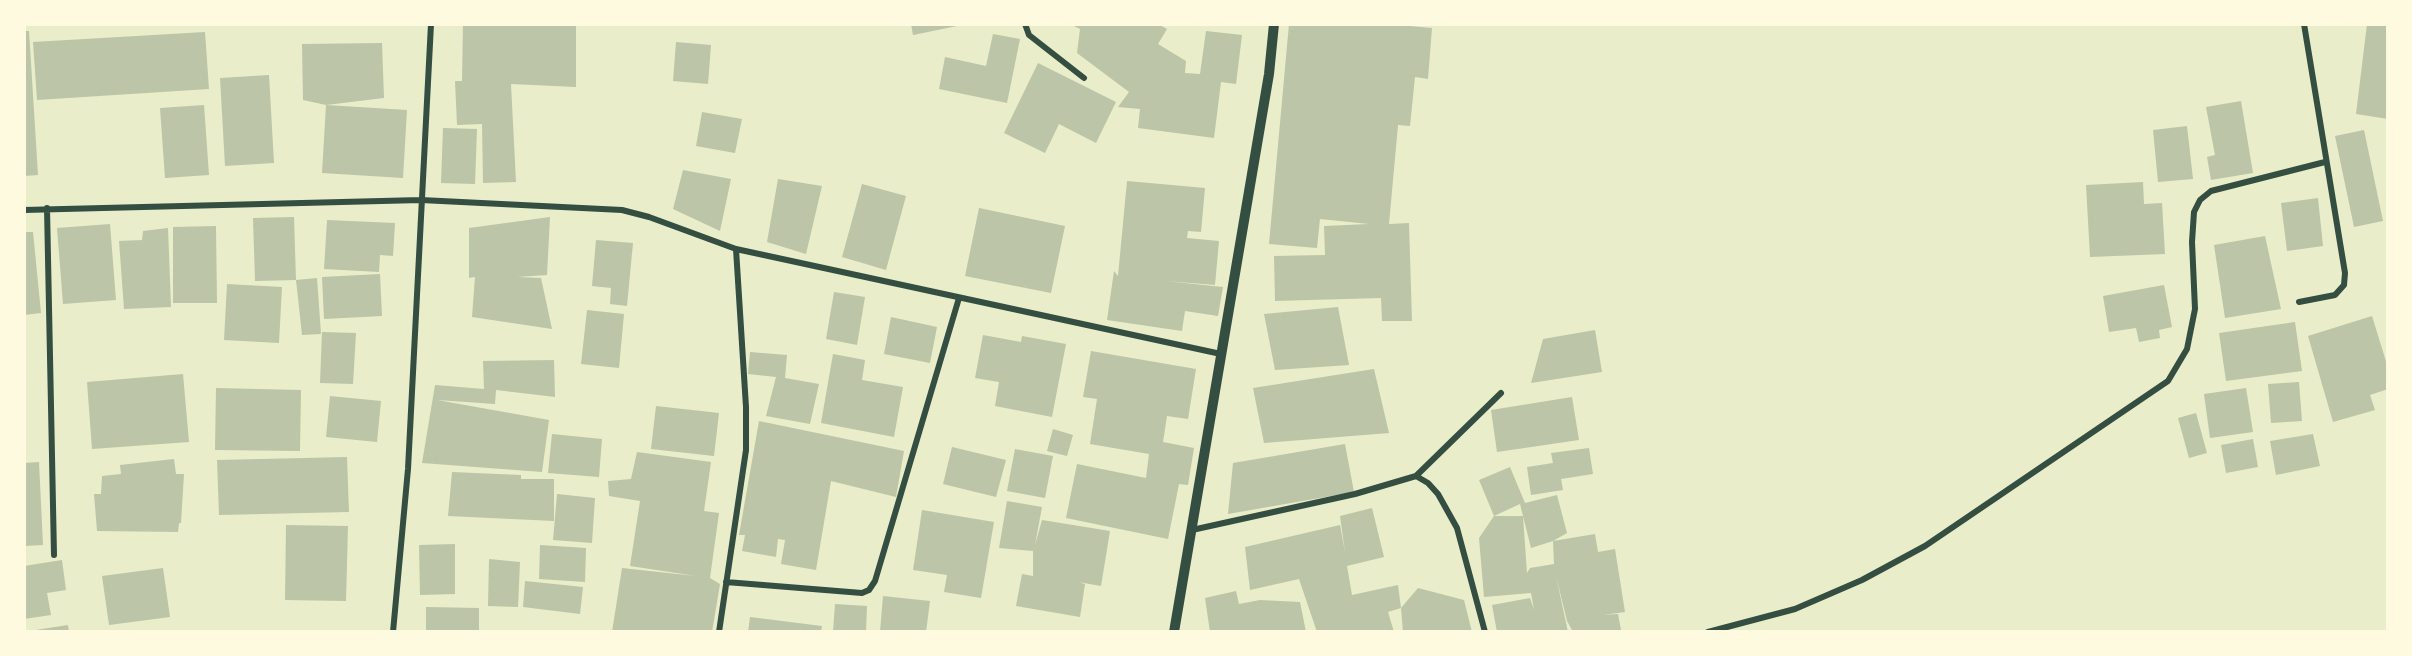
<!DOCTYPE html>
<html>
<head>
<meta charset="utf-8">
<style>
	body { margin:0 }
	#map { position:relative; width:2412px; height:656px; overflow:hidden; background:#e9edc9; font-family:Overpass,sans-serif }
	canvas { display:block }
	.frame { position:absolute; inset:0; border:26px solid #fefae0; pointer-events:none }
</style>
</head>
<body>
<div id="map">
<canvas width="2412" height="656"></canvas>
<div class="frame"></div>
</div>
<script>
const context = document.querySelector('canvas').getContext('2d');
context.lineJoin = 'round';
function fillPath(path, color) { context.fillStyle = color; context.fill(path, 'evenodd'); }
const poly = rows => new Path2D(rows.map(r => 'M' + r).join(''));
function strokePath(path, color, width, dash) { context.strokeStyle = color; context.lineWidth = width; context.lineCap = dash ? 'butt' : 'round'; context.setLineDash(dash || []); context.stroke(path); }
fillPath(poly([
	[463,24,576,24,576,87,511,84,516,182,483,183,482,124,457,125,455,81,462,81],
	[911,24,962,24,962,25,913,35],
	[1070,24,1158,24,1167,29,1158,44,1186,61,1185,73,1200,74,1206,31,1242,35,1236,84,1221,82,1214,138,1138,128,1140,109,1118,107,1129,92,1077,53,1080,29],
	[1289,24,1387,24,1432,28,1428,79,1415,77,1410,126,1398,125,1389,224,1409,223,1412,321,1382,321,1381,298,1275,301,1274,256,1325,255,1324,226,1369,224,1320,219,1317,248,1269,244],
	[2367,24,2388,24,2388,119,2356,114],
	[24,31,29,31,38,175,24,176],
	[205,32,209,89,37,100,33,42],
	[993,34,1020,39,1007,103,939,89,945,57,986,66],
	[676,42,711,45,708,84,673,81],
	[382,43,384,98,326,105,407,110,403,178,322,173,326,105,303,100,302,44],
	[1038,63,1116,102,1096,143,1059,124,1045,153,1004,133],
	[269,75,274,163,225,166,220,78],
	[2241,101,2253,173,2211,180,2207,157,2215,155,2206,107],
	[204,105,209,175,165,178,160,108],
	[702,112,742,119,735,153,696,146],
	[2187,126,2193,179,2158,182,2153,130],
	[443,128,477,129,475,184,441,183],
	[2364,130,2383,221,2354,227,2335,136],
	[683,170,731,179,720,231,673,209],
	[778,179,822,186,806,254,767,242],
	[1127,181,1205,188,1201,232,1188,231,1187,238,1219,241,1215,285,1165,281,1223,287,1218,316,1185,311,1182,331,1107,320,1114,271,1118,276],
	[2143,182,2144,204,2162,203,2165,254,2090,257,2086,185],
	[862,184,906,196,886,270,842,257],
	[2318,198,2323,246,2287,251,2281,203],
	[979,208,1065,226,1051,293,965,276],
	[294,217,296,280,255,281,253,218],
	[550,217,547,275,517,277,541,278,552,329,472,317,475,277,469,278,469,228],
	[327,220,395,223,393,256,380,255,379,272,324,269],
	[110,224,116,300,63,304,57,228],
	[216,226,217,303,173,303,173,227],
	[168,228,171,307,124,309,119,241,142,240,143,231],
	[24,232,33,232,41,313,24,315],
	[2265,236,2281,309,2225,318,2214,245],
	[596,240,633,243,627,306,610,304,611,288,592,286],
	[380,274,382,316,324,319,322,277],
	[317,278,321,334,302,335,296,280],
	[227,284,282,287,279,343,224,340],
	[2164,285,2172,327,2159,330,2160,338,2139,342,2136,328,2109,332,2103,296],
	[834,292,865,297,857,345,826,339],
	[1338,307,1349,365,1275,370,1264,314],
	[587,310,624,314,619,368,581,364],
	[2372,316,2388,368,2388,389,2370,395,2375,410,2333,422,2308,336],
	[891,317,937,327,930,363,884,354],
	[2295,322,2302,371,2226,381,2219,333],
	[1595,330,1602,372,1531,383,1543,339],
	[322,332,356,333,353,384,320,383],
	[983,335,1021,342,1022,336,1066,344,1052,417,995,406,999,382,975,378],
	[1091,351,1196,369,1188,419,1167,416,1163,442,1194,448,1188,485,1179,484,1168,539,1066,518,1077,464,1146,478,1149,454,1090,444,1097,399,1083,397],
	[750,352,787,355,785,378,819,384,810,424,766,416,776,377,748,374],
	[833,354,865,360,862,380,903,387,894,437,821,423],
	[554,360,555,397,496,390,495,404,437,400,549,420,542,472,422,463,435,385,484,389,483,361],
	[1374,369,1389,433,1264,443,1253,388],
	[183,374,189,442,92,449,87,382],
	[2299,382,2302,421,2271,423,2268,384],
	[216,388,301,390,300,451,215,450],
	[2246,388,2253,432,2210,438,2204,394],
	[330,396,381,401,377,442,326,437],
	[1572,397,1579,440,1497,452,1491,410],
	[656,406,719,413,714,456,651,449],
	[2196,413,2207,453,2189,458,2178,418],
	[759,421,904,451,896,497,831,481,816,570,781,564,785,540,778,539,776,557,742,551,745,535,739,535],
	[1053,429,1073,435,1067,456,1047,451],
	[552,434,602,439,599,477,548,473],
	[2313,434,2320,466,2276,475,2270,441],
	[2253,439,2258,467,2226,473,2221,445],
	[1345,444,1354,492,1228,514,1233,463],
	[952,447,1006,460,996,497,943,484],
	[1589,448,1593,474,1561,479,1563,490,1531,495,1527,467,1553,463,1551,453],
	[1015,449,1053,456,1045,498,1007,491],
	[637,452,711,462,704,511,719,513,710,578,720,584,712,632,612,632,622,568,696,576,630,566,640,501,609,496,608,481,631,479],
	[347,457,349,512,219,515,217,460],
	[174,459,176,474,184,474,181,523,179,523,178,532,97,531,94,494,101,494,102,476,121,474,120,465],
	[39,462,43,545,24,546,24,463],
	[1510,467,1525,503,1557,495,1567,533,1553,541,1595,534,1598,552,1615,549,1625,612,1603,615,1618,614,1621,630,1573,632,1567,621,1556,576,1568,632,1497,632,1492,605,1530,598,1534,610,1531,593,1484,597,1479,538,1494,516,1523,516,1520,504,1494,516,1479,480],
	[1523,516,1531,548,1553,541,1554,564,1530,568,1527,573],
	[452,472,521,475,521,479,554,479,554,521,448,516],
	[557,494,595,498,592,543,553,540],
	[1007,501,1042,507,1035,545,1042,520,1110,531,1101,586,1078,582,1085,584,1080,617,1016,606,1022,574,1033,576,1033,551,999,548],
	[1372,508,1384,557,1347,566,1352,595,1398,585,1401,608,1418,588,1464,600,1472,632,1403,632,1401,608,1388,612,1394,632,1317,632,1299,579,1250,590,1245,547,1340,525,1345,552,1340,516],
	[922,510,994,522,981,598,944,592,947,575,913,570],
	[286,525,348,526,346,601,285,600],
	[455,544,455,594,420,595,419,545],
	[540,545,586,548,585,582,539,579],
	[489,559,520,562,518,607,488,606],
	[62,560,66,590,47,593,51,615,24,619,24,566],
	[163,568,170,617,109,625,102,576],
	[525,581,583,587,580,614,523,607],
	[1236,591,1239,604,1260,600,1300,602,1306,632,1210,632,1205,598],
	[883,596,930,601,926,632,880,632],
	[835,604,867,606,866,632,833,632],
	[426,607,479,608,479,632,426,632],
	[750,617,822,626,821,632,748,632],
	[68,625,69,632,29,632,29,631],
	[977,630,1024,630,1024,632,977,632]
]), '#bcc5a7');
strokePath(poly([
	[1025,24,1029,35,1084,78],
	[47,208,54,555],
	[24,210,421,200,622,210,649,217,736,249,1221,354],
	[2299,302,2335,295,2344,285,2345,273,2304,24],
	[1416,476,1501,393],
	[1192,530,1355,494,1416,476,1428,483,1438,494,1457,528,1485,632],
	[726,582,862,593,869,590,875,581,959,298],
	[393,632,408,469,431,24],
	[719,632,746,450,746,407,736,249],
	[1708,632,1795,609,1862,580,1925,546,2168,381,2187,349,2195,309,2192,242,2194,212,2200,200,2211,191,2325,162]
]), '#344e41', 6);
strokePath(poly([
	[1174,632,1269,74,1274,24]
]), '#344e41', 10);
</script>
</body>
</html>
